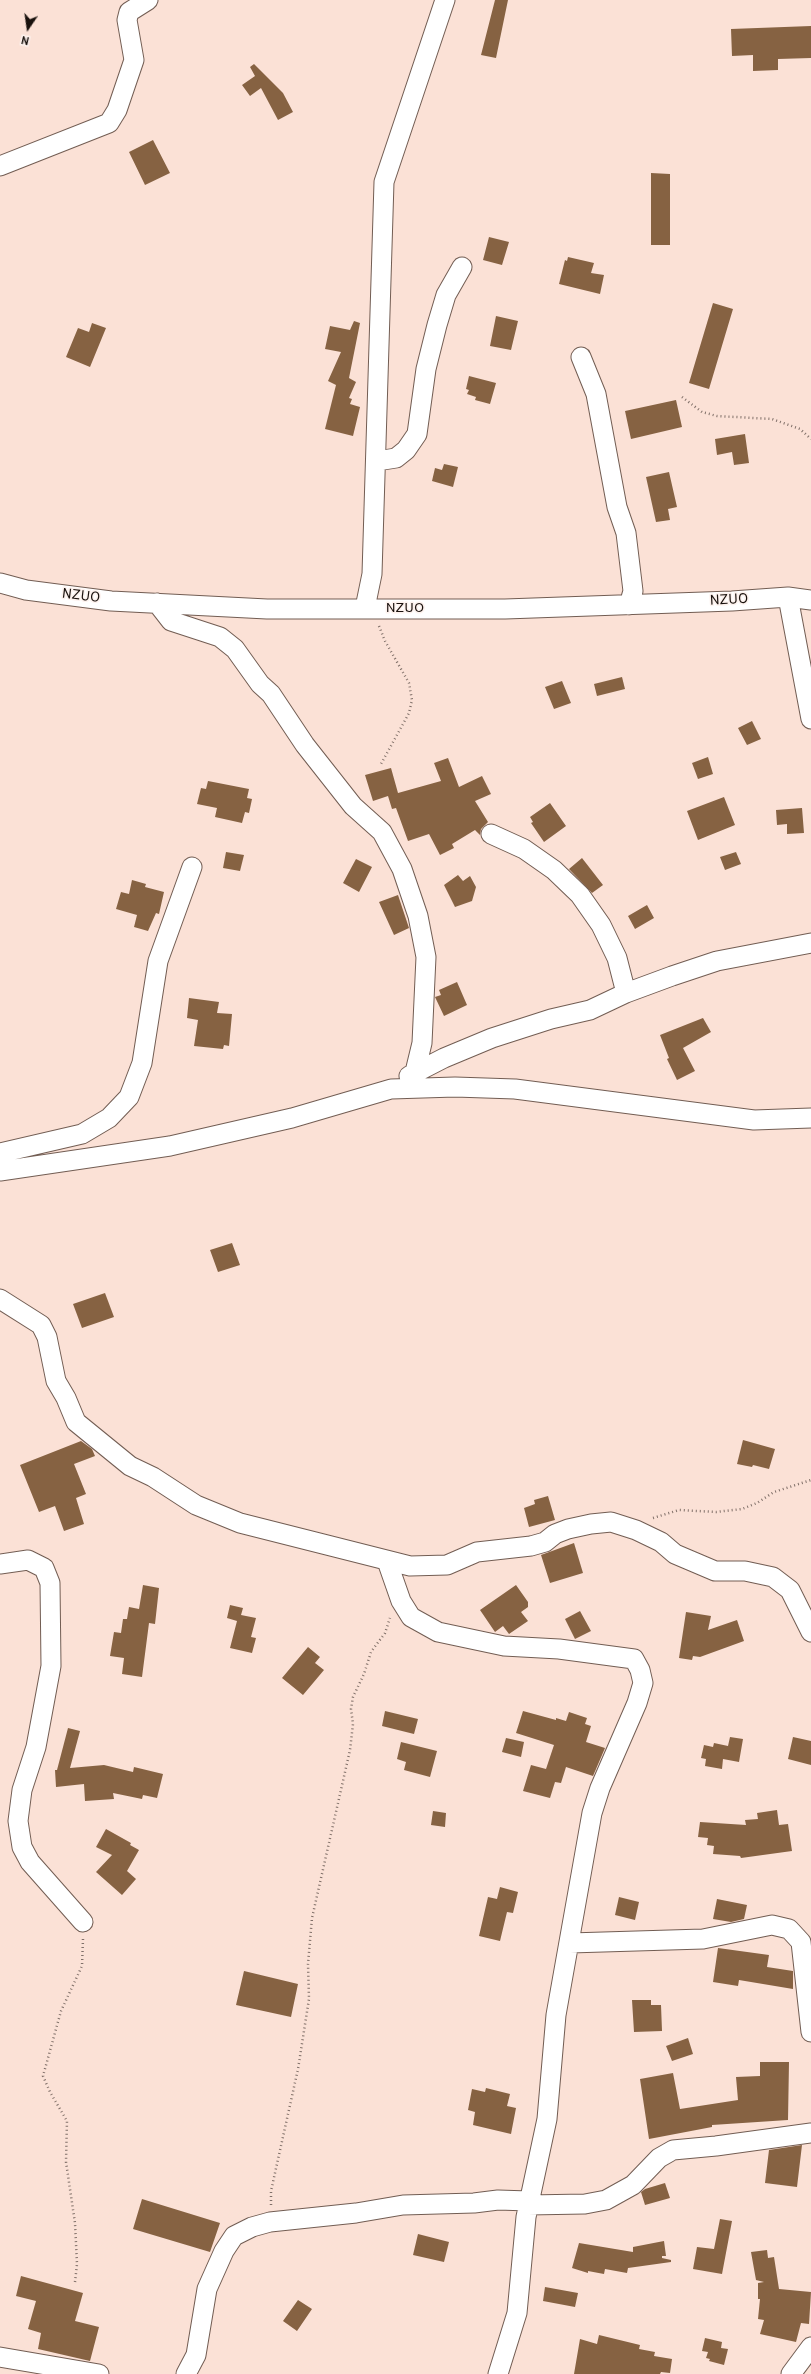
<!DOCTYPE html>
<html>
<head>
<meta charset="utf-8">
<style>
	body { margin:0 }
	#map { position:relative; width:811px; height:2374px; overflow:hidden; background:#fbe1d6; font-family:Overpass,sans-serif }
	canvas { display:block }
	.north { position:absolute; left:8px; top:8px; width:40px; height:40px; -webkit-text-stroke:3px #fdf2ee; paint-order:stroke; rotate:193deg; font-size:11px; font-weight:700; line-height:16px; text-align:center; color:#19110d }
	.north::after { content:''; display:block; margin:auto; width:14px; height:18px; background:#19110d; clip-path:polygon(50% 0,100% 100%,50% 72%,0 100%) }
</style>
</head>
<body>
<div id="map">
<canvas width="811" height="2374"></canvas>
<div class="north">N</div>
</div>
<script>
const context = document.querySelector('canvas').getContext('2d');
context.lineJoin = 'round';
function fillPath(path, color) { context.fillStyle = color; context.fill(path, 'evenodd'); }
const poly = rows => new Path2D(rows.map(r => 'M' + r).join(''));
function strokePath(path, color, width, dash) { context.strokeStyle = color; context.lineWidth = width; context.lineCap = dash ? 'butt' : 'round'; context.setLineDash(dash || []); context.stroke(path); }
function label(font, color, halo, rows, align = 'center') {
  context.font = font + ' Overpass,sans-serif'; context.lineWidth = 3; context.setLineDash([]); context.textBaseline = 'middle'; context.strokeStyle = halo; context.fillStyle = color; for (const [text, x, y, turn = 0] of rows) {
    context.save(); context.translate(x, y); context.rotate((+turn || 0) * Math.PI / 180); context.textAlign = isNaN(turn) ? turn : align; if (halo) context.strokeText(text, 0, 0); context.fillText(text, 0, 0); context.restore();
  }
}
fillPath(poly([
	[495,0,508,0,496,58,481,55],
	[811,26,811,58,778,59,778,70,753,71,753,55,732,56,731,29],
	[254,64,283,93,293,112,278,120,261,88,250,96,242,85,255,76,250,67],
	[153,140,170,173,145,185,129,152],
	[651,173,670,174,670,245,651,245],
	[489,237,509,242,502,265,483,260],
	[568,257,594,263,591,273,604,275,600,294,559,284,565,260,567,261],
	[713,303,733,309,709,389,689,383],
	[496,316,518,321,511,350,490,346],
	[354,321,360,323,349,378,356,382,349,398,352,399,350,404,360,407,353,436,325,429,336,385,328,381,341,352,325,349,330,326,350,330],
	[92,323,106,328,90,367,66,357,78,328,89,332],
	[469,376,496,383,490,404,475,400,476,397,467,394,469,390,466,389],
	[676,400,682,427,631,439,625,411],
	[745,434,749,463,734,465,732,452,717,455,715,439],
	[444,464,458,467,453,487,432,481,435,468,442,470],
	[669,472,677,507,668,509,670,520,656,522,646,477],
	[622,677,625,689,597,696,594,684],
	[562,681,571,703,554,709,545,687],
	[752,721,761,739,747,745,738,728],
	[708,757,713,774,698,779,692,763],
	[448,758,459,787,482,776,491,794,475,801,488,822,481,829,480,835,475,830,452,844,454,848,440,855,429,834,408,841,396,808,392,809,388,796,373,801,365,775,391,768,398,793,441,781,434,763],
	[208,781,249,789,247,798,252,799,249,813,245,812,242,823,215,817,217,808,197,804,201,788,206,789],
	[724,797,735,825,698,840,687,811],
	[550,803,566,826,544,842,531,823,533,822,530,817],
	[802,808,804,833,787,834,787,824,777,825,776,810],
	[226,852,244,855,240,871,223,868],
	[736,852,741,864,725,870,720,857],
	[582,858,603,885,592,893,569,869],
	[356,859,372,867,359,892,343,883],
	[458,875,463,881,470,876,476,887,472,901,455,907,444,885],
	[132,880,146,884,145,887,164,892,159,914,156,913,148,931,134,927,137,915,116,909,121,892,129,894],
	[398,895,409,928,394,935,379,902],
	[647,905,654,918,635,929,628,916],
	[457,982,467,1005,444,1016,435,997,441,995,439,990],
	[189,998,219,1002,217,1013,232,1014,229,1046,224,1045,223,1049,194,1046,198,1020,187,1018],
	[703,1018,711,1032,683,1048,695,1071,677,1080,667,1059,669,1058,660,1035],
	[232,1243,240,1265,218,1272,210,1250],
	[105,1293,114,1317,82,1328,73,1304],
	[743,1440,775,1449,769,1469,753,1465,752,1467,737,1464],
	[81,1441,92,1449,95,1456,74,1464,86,1494,76,1498,84,1524,64,1531,55,1506,39,1512,20,1465],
	[548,1496,555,1520,529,1527,524,1508,535,1504,534,1500],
	[574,1543,583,1573,550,1583,541,1555],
	[143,1585,159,1588,155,1624,149,1623,142,1677,122,1674,124,1658,110,1656,114,1632,121,1633,123,1619,127,1619,129,1607,139,1609],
	[516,1585,528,1602,528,1607,521,1612,528,1621,509,1634,503,1626,495,1632,480,1610],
	[230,1605,243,1608,241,1615,256,1618,251,1637,256,1638,252,1653,230,1648,237,1621,227,1618],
	[580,1611,591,1631,575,1639,565,1619],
	[686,1612,711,1616,708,1630,737,1620,744,1641,700,1657,693,1656,692,1660,679,1658],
	[308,1647,320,1657,315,1663,324,1670,303,1695,282,1678],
	[385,1711,418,1719,414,1734,382,1726],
	[523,1711,556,1720,556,1718,566,1721,569,1712,587,1718,585,1724,591,1726,586,1742,605,1748,593,1776,566,1767,561,1783,555,1782,550,1798,523,1791,531,1765,546,1769,554,1745,516,1733],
	[68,1728,80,1731,70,1768,104,1765,133,1772,134,1767,163,1774,157,1798,143,1795,142,1799,113,1793,114,1799,85,1801,84,1784,56,1787,55,1770,57,1770],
	[730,1737,743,1739,739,1762,723,1759,722,1769,705,1766,706,1759,701,1758,704,1745,713,1747,714,1743,728,1746],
	[793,1737,811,1741,811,1765,788,1759],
	[506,1738,524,1742,521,1757,502,1752],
	[401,1742,437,1751,430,1777,404,1770,406,1762,397,1759],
	[777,1810,779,1825,788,1824,792,1851,741,1858,740,1856,713,1854,714,1846,707,1845,708,1838,698,1837,700,1822,746,1825,745,1820,758,1819,757,1813],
	[433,1811,446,1813,445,1827,431,1825],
	[106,1829,131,1843,130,1845,139,1850,127,1871,136,1879,122,1895,96,1872,112,1855,96,1847],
	[500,1887,518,1892,513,1913,507,1912,500,1941,479,1936,488,1897,497,1899],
	[619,1897,639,1902,635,1920,615,1915],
	[717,1899,747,1905,744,1919,731,1922,713,1919],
	[718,1948,769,1955,767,1967,793,1971,793,1989,739,1980,738,1986,713,1982],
	[244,1971,298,1984,291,2017,236,2005],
	[632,2000,651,2000,651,2005,661,2005,662,2031,634,2032],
	[688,2038,693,2054,672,2061,666,2046],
	[760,2062,789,2062,788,2120,712,2125,712,2127,649,2139,640,2079,673,2073,680,2109,738,2100,736,2077,760,2076],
	[486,2088,510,2094,507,2106,516,2108,511,2134,473,2125,475,2112,468,2110,472,2089,485,2092],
	[802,2145,797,2187,765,2183,769,2150],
	[665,2183,670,2198,645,2205,641,2192,645,2189],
	[142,2199,220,2223,210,2252,133,2229],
	[720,2219,732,2221,722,2274,693,2269,697,2247,714,2249],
	[418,2234,449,2242,444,2262,413,2255],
	[664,2241,666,2256,662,2256,662,2258,671,2260,671,2262,628,2268,627,2273,605,2269,604,2274,588,2271,588,2273,572,2268,579,2243,633,2252,633,2247],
	[767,2250,768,2258,774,2257,779,2289,811,2292,809,2324,801,2323,796,2342,760,2334,764,2320,758,2319,760,2299,758,2299,758,2283,764,2282,756,2280,751,2252],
	[21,2276,83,2293,75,2321,99,2327,90,2361,38,2349,41,2333,28,2329,36,2301,16,2296],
	[545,2287,578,2293,575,2307,543,2301],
	[298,2300,312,2309,297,2331,283,2321],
	[599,2335,640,2345,639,2349,655,2352,654,2356,672,2359,670,2373,661,2372,660,2374,574,2374,580,2339,597,2344],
	[705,2338,722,2342,721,2348,728,2349,724,2365,709,2361,710,2359,706,2358,708,2352,702,2351]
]), '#866242');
const minor = poly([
	[0,166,109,123,117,110,134,60,127,20,129,12,148,0],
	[581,357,596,394,617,507,626,533,633,591,629,605],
	[377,461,396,458,406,450,417,434,426,369,437,325,446,295,462,267],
	[0,583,26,590,111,601,267,609,505,609,732,601,788,597,811,600],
	[788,597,811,719],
	[157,603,171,621,220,637,235,649,260,684,271,694,305,745,353,806,382,832,402,869,418,916,426,957,422,1043,415,1072],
	[365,608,372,574,373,541,384,182,445,0],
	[491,834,524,849,554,870,580,895,601,925,617,958,626,993],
	[409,1076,444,1058,492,1038,551,1019,590,1010,626,993,672,976,717,961,811,943],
	[0,1153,82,1134,109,1118,129,1097,142,1063,158,961,192,867],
	[0,1171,170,1146,292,1118,391,1089,455,1087,515,1089,754,1120,811,1118],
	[0,1299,41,1325,47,1337,56,1381,66,1398,76,1422,130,1466,153,1477,196,1505,240,1523,410,1566,447,1565,477,1552,531,1546,545,1542,555,1534,568,1529,591,1524,611,1522,636,1530,661,1542,675,1554,715,1571,745,1571,773,1577,790,1590,811,1632],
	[387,1561,401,1601,411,1617,438,1632,504,1646,559,1649,634,1659,640,1670,643,1683,637,1703,600,1788,592,1813,556,2015,547,2119,526,2217,517,2313,498,2374],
	[0,1564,28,1560,44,1568,50,1583,51,1666,36,1747,22,1790,18,1821,22,1847,30,1862,83,1922],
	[570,1943,703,1939,772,1925,789,1929,801,1942,811,2032],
	[528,2205,585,2204,606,2200,633,2185,659,2158,673,2150,716,2146,811,2133],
	[0,2357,99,2374],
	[186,2374,196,2355,207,2289,224,2251,234,2236,252,2227,270,2222,356,2213,403,2205,474,2203,498,2200,529,2201],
	[791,2374,811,2347]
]);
strokePath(minor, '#725d53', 21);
strokePath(poly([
	[682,397,702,412,717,416,772,419,800,429,811,439],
	[379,626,385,641,409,683,412,700,409,713,381,764],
	[653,1518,679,1510,716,1512,742,1509,757,1503,774,1492,811,1480],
	[271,2205,271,2191,298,2069,309,1999,308,1964,312,1918,350,1750,353,1724,351,1709,353,1697,364,1674,371,1652,385,1633,390,1618],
	[75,2282,77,2264,75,2223,66,2162,67,2121,50,2092,43,2076,61,2011,82,1966,83,1939]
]), '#807069', 2.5, [1, 3]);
strokePath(minor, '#fff', 19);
label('14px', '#19110d', '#fdf2ee', [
	["NZUO",81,597,7],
	["NZUO",729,601,-3],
	["NZUO",405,609]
]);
</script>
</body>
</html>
